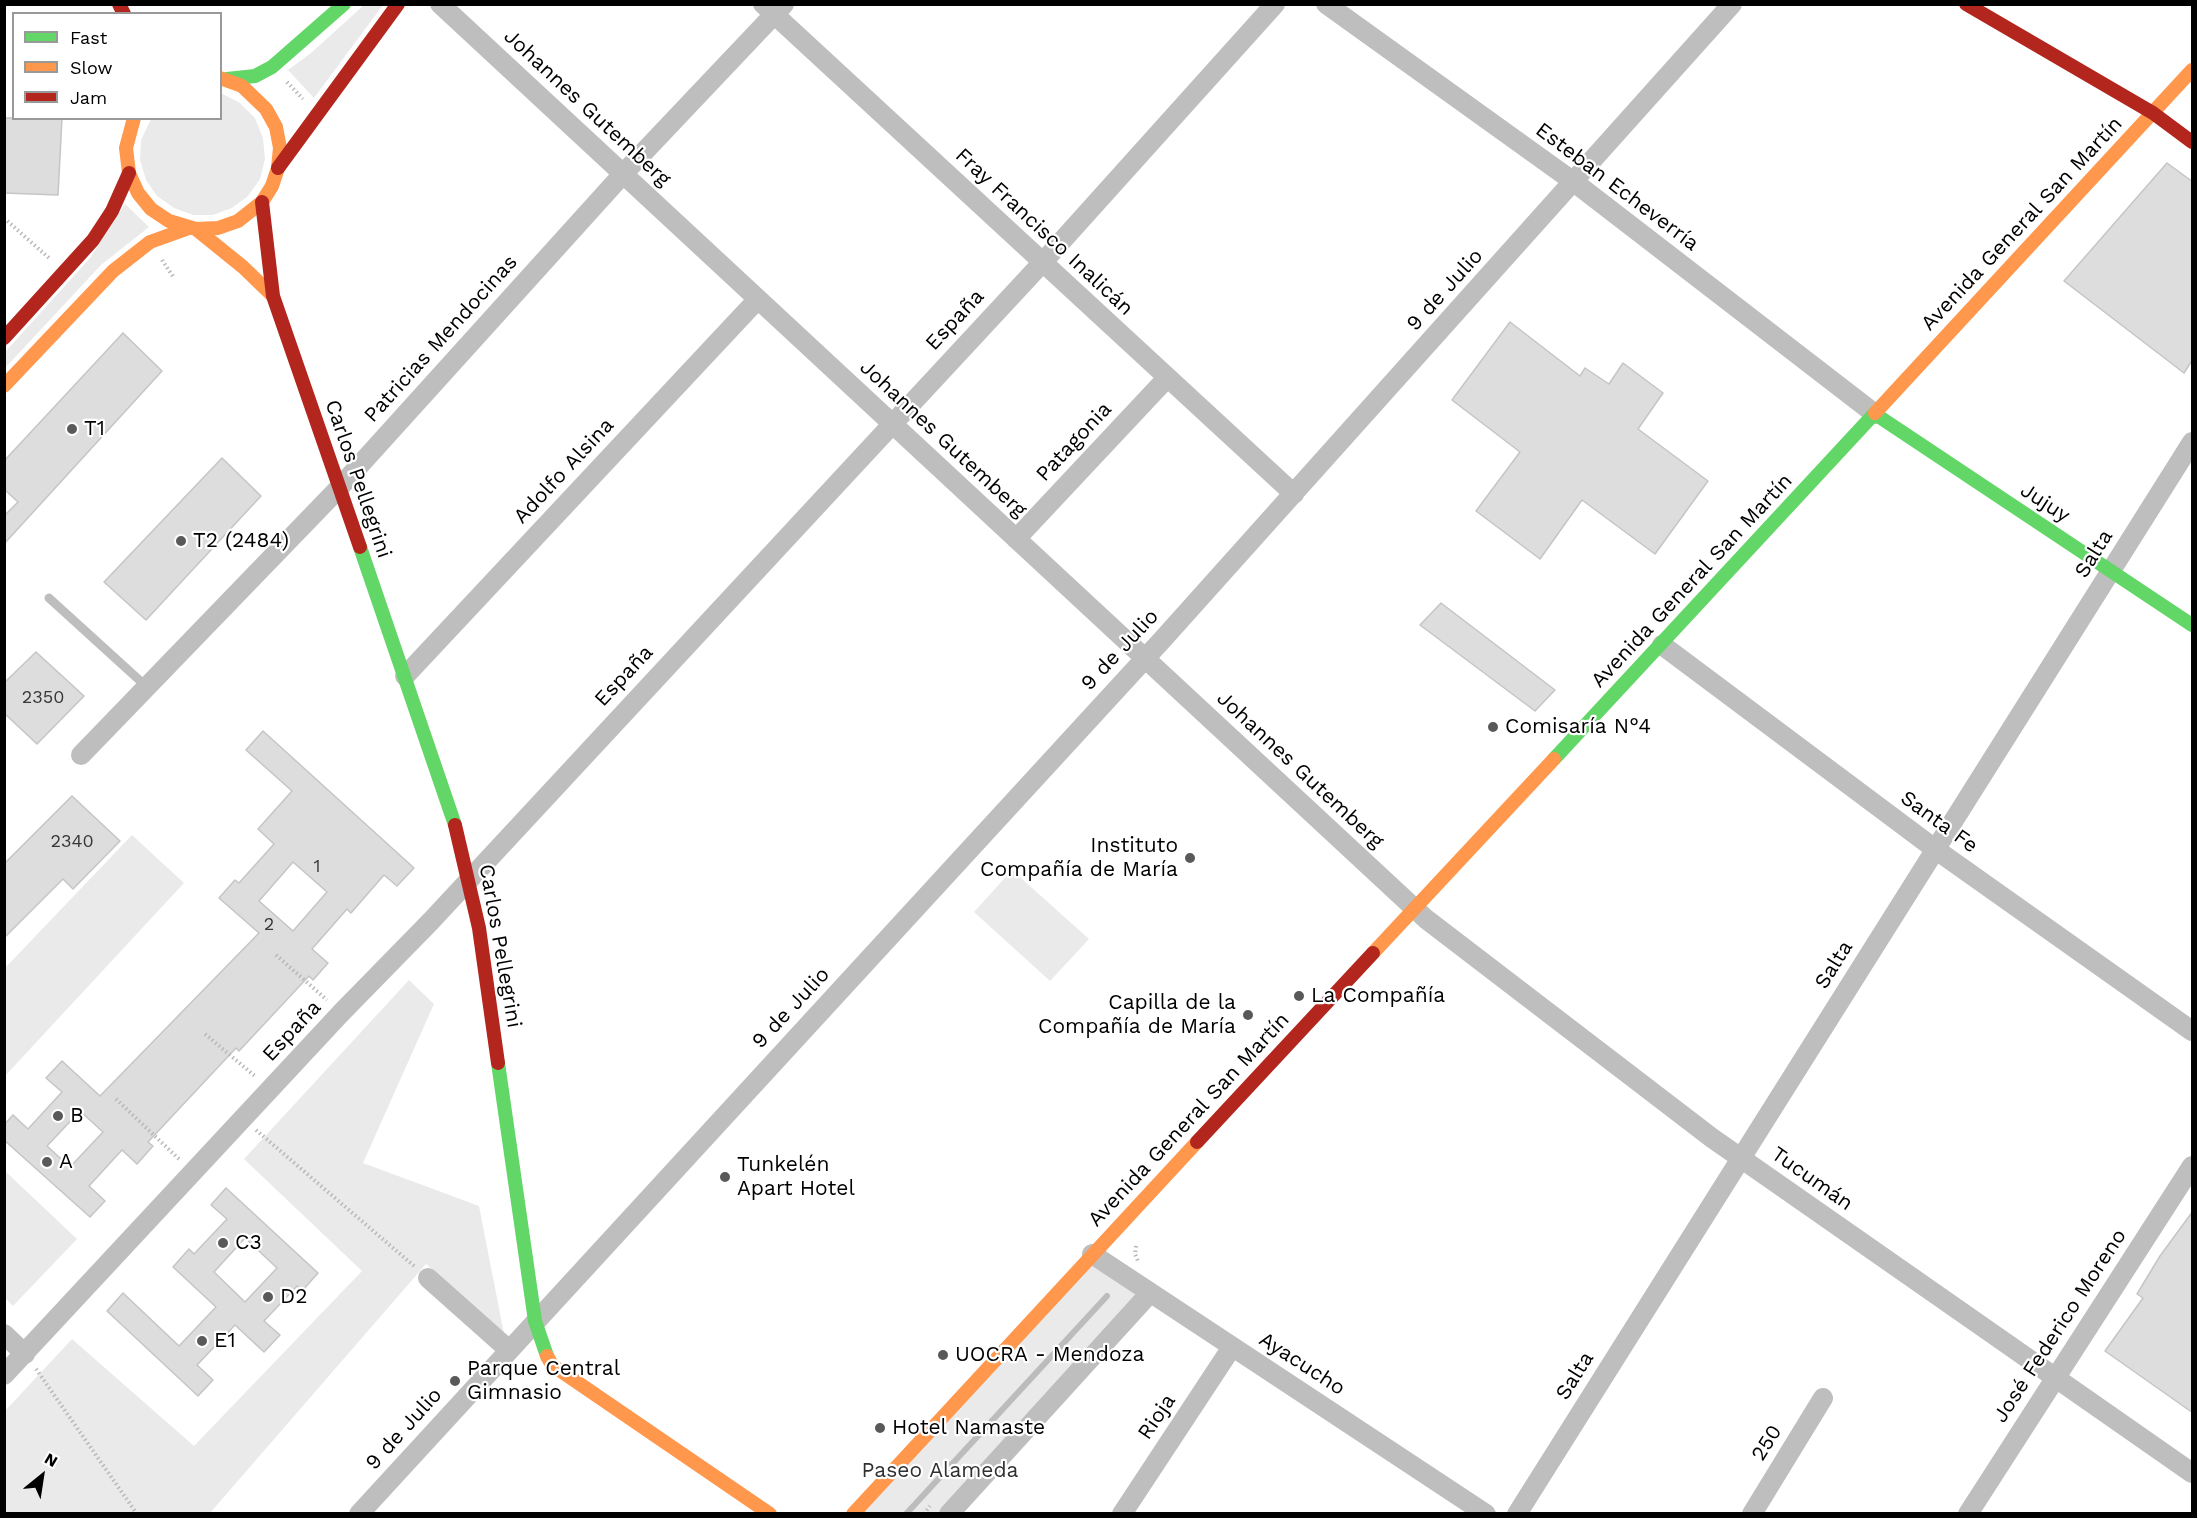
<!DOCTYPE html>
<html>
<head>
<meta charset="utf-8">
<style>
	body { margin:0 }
	#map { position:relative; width:2197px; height:1518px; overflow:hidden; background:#fff; font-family:"Work Sans",sans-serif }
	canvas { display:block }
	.frame { position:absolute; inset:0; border:6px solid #000; pointer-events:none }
	.legend { position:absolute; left:12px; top:12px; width:210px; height:108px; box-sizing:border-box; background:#fff; border:2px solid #999; margin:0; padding:8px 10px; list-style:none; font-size:18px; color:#000 }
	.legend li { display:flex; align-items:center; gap:12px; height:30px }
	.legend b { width:30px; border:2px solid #999 }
	.north { position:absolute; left:12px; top:1446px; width:60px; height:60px; -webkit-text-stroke:4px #fff; paint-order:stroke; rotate:30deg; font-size:16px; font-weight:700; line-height:24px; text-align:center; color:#000 }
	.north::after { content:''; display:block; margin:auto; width:21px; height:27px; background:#000; clip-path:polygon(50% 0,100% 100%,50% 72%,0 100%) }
</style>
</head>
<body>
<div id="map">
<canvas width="2197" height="1518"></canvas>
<div class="frame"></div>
<ul class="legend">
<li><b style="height:8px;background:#63d668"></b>Fast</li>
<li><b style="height:8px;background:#ff974d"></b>Slow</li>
<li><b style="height:8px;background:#b3261e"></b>Jam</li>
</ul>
<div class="north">N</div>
</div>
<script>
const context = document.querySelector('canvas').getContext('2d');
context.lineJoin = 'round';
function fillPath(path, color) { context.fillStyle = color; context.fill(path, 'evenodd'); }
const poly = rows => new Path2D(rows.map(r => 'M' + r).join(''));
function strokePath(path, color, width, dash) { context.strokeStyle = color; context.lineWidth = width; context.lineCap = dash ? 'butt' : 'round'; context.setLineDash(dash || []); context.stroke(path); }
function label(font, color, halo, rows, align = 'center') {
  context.font = font + ' "Work Sans",sans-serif'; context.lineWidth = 4.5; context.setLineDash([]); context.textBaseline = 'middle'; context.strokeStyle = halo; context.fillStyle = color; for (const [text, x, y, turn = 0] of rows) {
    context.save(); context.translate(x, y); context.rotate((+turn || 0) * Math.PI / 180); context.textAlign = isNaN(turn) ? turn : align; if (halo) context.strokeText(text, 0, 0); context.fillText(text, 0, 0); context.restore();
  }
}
fillPath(poly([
	[364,5,383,5,314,98,288,70,311,53],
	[221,93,240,103,255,118,263,138,265,159,260,179,248,196,232,208,213,215,193,215,174,208,157,196,146,180,140,160,141,140,151,119,220,118],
	[125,204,149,227,101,265,5,368,5,352,90,258],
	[132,835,184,883,5,1076,5,968],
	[1012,870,1089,939,1050,981,974,912],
	[409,980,434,1004,363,1163,479,1206,504,1334,426,1264,210,1513,5,1513,4,1412,72,1339,194,1446,362,1271,244,1159],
	[5,1171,77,1239,13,1306,5,1298],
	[1092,1254,1150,1293,949,1513,853,1514]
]), '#eaeaea');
strokePath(poly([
	[906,1514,1107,1296]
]), '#bcbcbc', 6);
const building = poly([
	[4,118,62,118,58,195,4,193,4,118],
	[2167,163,2193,182,2193,359,2184,373,2064,281,2167,163],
	[1510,322,1580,376,1585,368,1609,384,1623,363,1663,393,1638,429,1708,481,1655,554,1582,500,1540,559,1476,511,1520,452,1452,400,1510,322],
	[123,333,162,371,4,544,4,516,18,502,4,489,4,461,123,333],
	[222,458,261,496,146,620,104,582,222,458],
	[1441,603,1555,690,1535,711,1420,625,1441,603],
	[36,652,84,696,37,744,4,713,4,683,36,652],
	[263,731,414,868,397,886,384,875,351,913,347,909,312,949,328,963,313,980,309,976,239,1051,236,1048,148,1142,153,1146,137,1164,122,1150,89,1186,105,1201,90,1217,4,1140,4,1125,13,1115,28,1129,62,1092,46,1078,62,1061,100,1096,259,933,219,898,235,880,239,883,274,844,258,829,292,791,246,750,263,731],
	[293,862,327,892,293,931,259,901,293,862],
	[80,1111,103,1132,70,1167,47,1146,80,1111],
	[72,796,120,841,73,889,63,879,4,938,4,864,72,796],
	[226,1188,318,1273,302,1291,297,1286,264,1321,280,1335,264,1352,235,1325,197,1365,213,1380,198,1396,107,1311,123,1293,179,1346,216,1307,173,1267,189,1249,194,1254,227,1219,211,1205,226,1188],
	[245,1238,277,1268,245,1302,214,1272,245,1238],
	[2193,1211,2193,1413,2105,1351,2143,1298,2137,1294,2160,1256,2193,1211]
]);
fillPath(building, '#ddd');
strokePath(building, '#c5c5c5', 1.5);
strokePath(poly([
	[287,82,303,99],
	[4,218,49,258],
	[162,260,174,278],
	[276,955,327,1000],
	[205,1034,256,1077],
	[116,1099,180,1160],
	[256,1130,414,1266],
	[1136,1246,1135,1254,1138,1261],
	[36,1369,137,1514],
	[924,1514,930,1506]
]), '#b8b8b8', 4, [1.5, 3]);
strokePath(poly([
	[49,598,148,688]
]), '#bebebe', 9);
strokePath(poly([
	[440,4,1426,919,1712,1138,2192,1473],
	[763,4,1294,494],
	[1326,4,1574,182,1875,414],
	[1016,539,1167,378],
	[1662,645,1935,849,2192,1031],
	[405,676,758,299],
	[81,755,339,488,623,174,784,4],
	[1092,1254,1486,1514],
	[428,1278,509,1350],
	[4,1334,25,1354],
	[4,1375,341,1013,431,921,1042,263,1275,4],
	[359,1514,1163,639,1732,4],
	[949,1514,1150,1293],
	[1122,1514,1232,1347],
	[1517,1514,2192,442],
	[1752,1514,1823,1398],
	[1968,1514,2192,1166]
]), '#bebebe', 20);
strokePath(poly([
	[227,79,255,76,272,67,344,4],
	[1875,414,2192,625],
	[360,547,455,825],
	[1554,759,1875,413],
	[498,1063,535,1321,547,1356]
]), '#63d668', 14);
strokePath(poly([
	[134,118,126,148,129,173,138,193,151,209,169,221,196,229,218,228,238,221,262,202,272,186,278,168,280,148,276,127,266,109,242,86,220,78],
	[196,229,243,267,273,296],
	[4,386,113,271,150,242,189,228],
	[1875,413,2192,70],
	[1373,953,1554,759],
	[547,1356,552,1365,770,1514],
	[853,1514,1197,1142]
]), '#ff974d', 14);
strokePath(poly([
	[119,4,124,14],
	[1966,4,2153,113,2192,142],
	[278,168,398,4],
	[262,202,273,296,360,547],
	[4,338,93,240,112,211,129,173],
	[455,825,479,928,498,1063],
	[1197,1142,1373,953]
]), '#b3261e', 14);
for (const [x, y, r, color] of [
	[72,429,6,"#595959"],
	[181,541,6,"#595959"],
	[1493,727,6,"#595959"],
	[1190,858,6,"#595959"],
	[1299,996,6,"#595959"],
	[1248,1015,6,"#595959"],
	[58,1116,6,"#595959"],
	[47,1162,6,"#595959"],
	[725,1177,6,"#595959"],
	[223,1243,6,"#595959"],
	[268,1297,6,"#595959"],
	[202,1341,6,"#595959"],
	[943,1355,6,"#595959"],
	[455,1381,6,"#595959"],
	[880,1428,6,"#595959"]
]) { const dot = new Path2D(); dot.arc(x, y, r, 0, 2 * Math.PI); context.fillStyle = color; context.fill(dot); strokePath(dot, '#fff', 2); }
label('18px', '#373737', null, [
	["2350",43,698],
	["2340",72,842],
	["1",317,867],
	["2",269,925]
]);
label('21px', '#000', '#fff', [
	["Johannes Gutemberg",587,108,43],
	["Esteban Echeverría",1617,187,37],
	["Avenida General San Martín",2022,224,-47],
	["Fray Francisco Inalicán",1044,232,43],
	["9 de Julio",1445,290,-48],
	["España",955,320,-47],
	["Patricias Mendocinas",441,339,-48],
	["Johannes Gutemberg",943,439,43],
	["Patagonia",1074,442,-47],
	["Adolfo Alsina",564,471,-47],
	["Carlos Pellegrini",358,479,71],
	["Jujuy",2045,503,33],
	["Salta",2094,554,-58],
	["Avenida General San Martín",1692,581,-47],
	["9 de Julio",1120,650,-47],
	["España",624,676,-47],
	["Johannes Gutemberg",1300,770,43],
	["Santa Fe",1939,822,36],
	["Carlos Pellegrini",500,946,80],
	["Salta",1834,965,-58],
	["9 de Julio",791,1008,-47],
	["España",292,1031,-47],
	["Avenida General San Martín",1189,1120,-47],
	["Tucumán",1812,1179,35],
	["José Federico Moreno",2060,1326,-57],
	["Ayacucho",1302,1364,33],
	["Salta",1575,1376,-58],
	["Rioja",1157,1417,-56],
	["9 de Julio",404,1429,-48],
	["250",1767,1443,-58]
]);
label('21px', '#000', '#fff', [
	["T1",84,429],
	["T2 (2484)",193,541],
	["Comisaría N°4",1505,727],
	["Instituto",1178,846,"right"],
	["Compañía de María",1178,870,"right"],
	["La Compañía",1311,996],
	["Capilla de la",1236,1003,"right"],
	["Compañía de María",1236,1027,"right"],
	["B",70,1116],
	["A",59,1162],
	["Tunkelén",737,1165],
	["Apart Hotel",737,1189],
	["C3",235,1243],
	["D2",280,1297],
	["E1",214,1341],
	["UOCRA - Mendoza",955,1355],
	["Parque Central",467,1369],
	["Gimnasio",467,1393],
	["Hotel Namaste",892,1428]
], 'left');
label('21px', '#303030', '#fff', [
	["Paseo Alameda",940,1471]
]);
</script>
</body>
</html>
